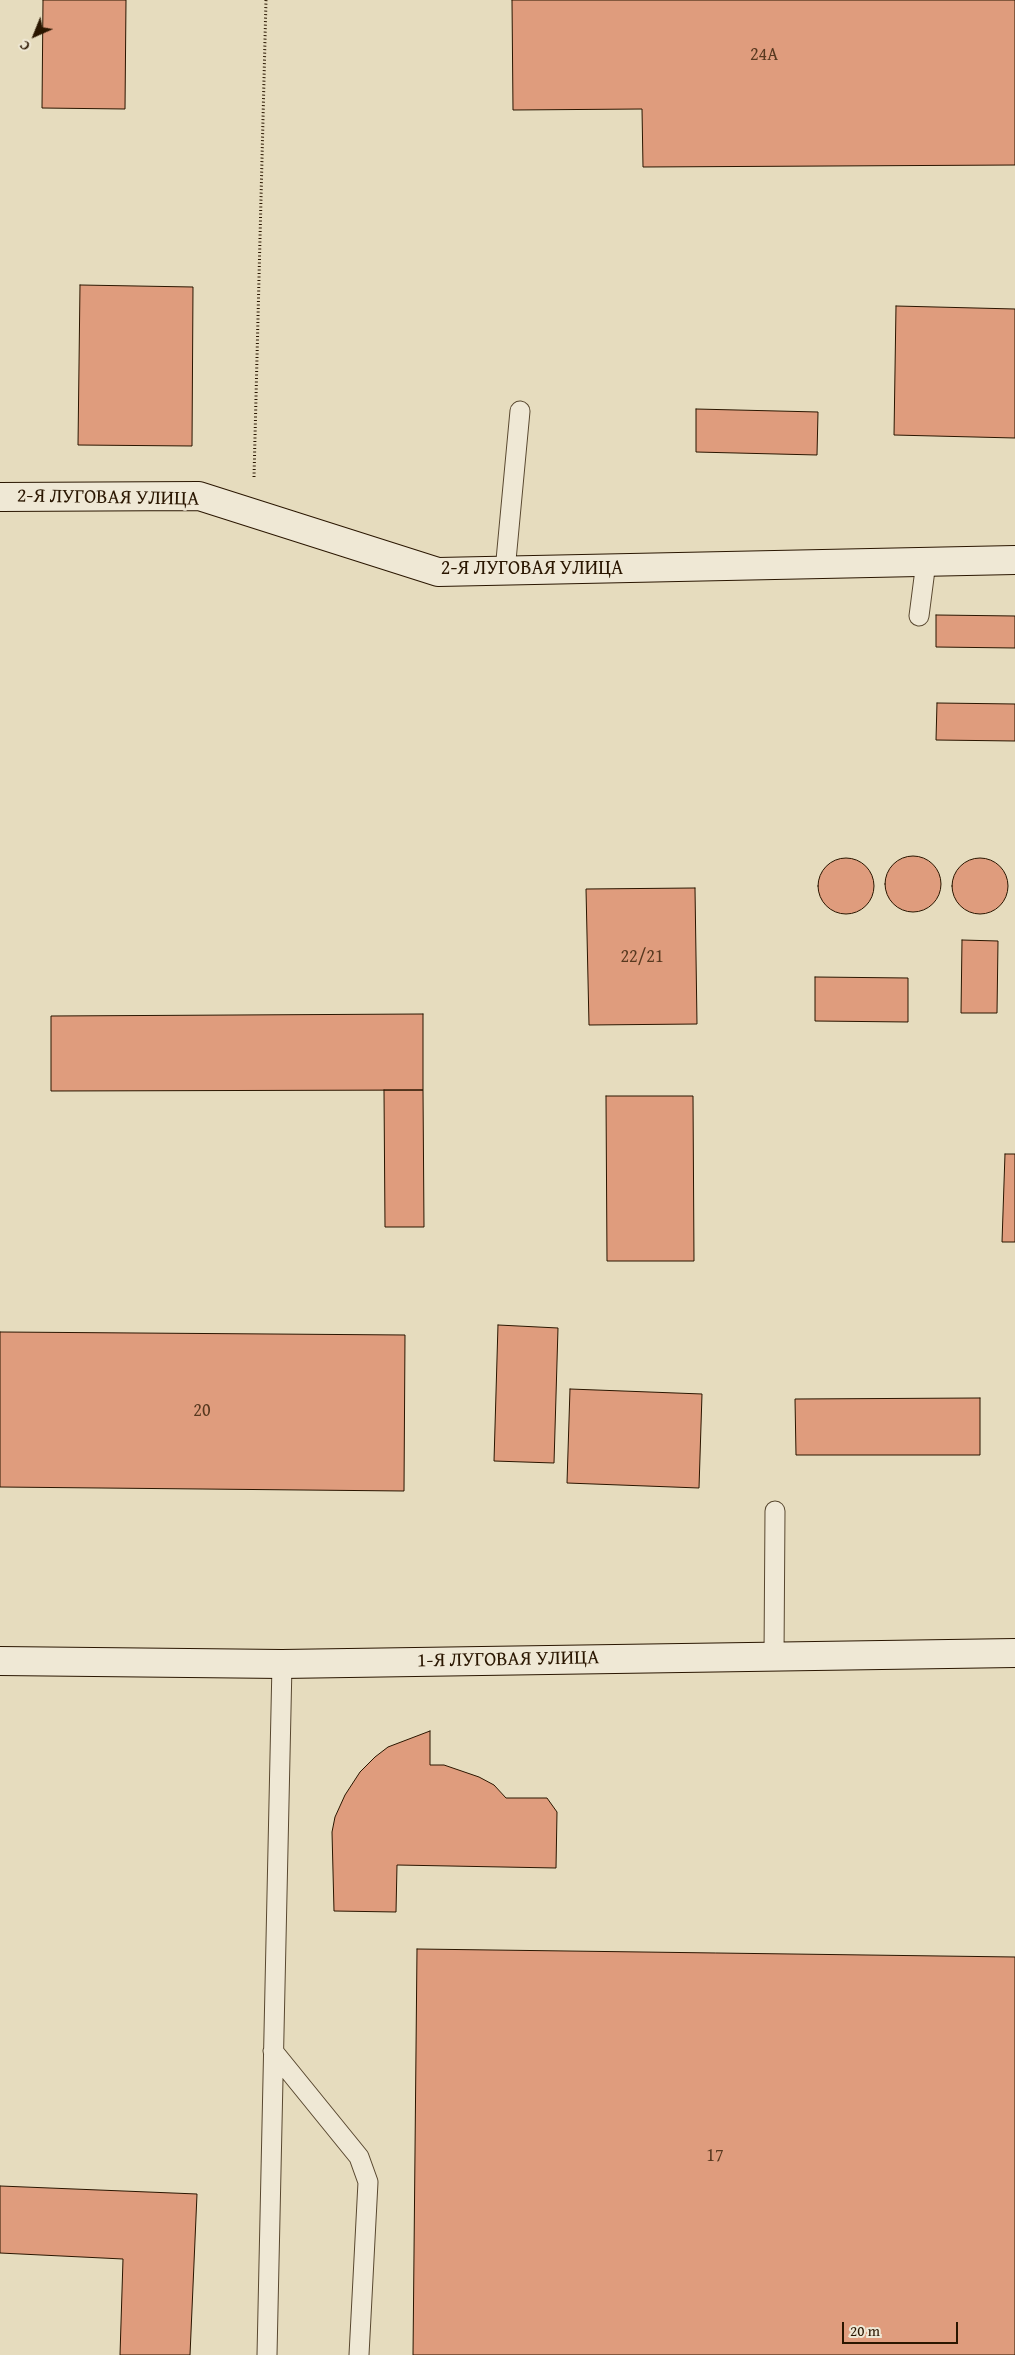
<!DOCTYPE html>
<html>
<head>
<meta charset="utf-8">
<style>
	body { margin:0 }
	#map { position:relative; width:1015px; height:2355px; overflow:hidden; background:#e6dcbe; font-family:"Gentium Book Plus",serif }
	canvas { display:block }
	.north { position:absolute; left:10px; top:10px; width:50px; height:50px; -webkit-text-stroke:4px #efe8d5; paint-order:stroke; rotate:224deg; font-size:14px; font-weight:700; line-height:20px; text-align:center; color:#2a1600 }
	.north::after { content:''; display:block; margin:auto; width:18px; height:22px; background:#2a1600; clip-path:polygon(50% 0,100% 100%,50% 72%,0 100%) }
	.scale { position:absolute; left:842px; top:2322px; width:116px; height:22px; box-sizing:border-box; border:2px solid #2a1600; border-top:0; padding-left:6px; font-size:15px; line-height:18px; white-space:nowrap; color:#2a1600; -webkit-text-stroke:4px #efe8d5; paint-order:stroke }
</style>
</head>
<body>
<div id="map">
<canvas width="1015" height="2355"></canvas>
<div class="north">С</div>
<div class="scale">20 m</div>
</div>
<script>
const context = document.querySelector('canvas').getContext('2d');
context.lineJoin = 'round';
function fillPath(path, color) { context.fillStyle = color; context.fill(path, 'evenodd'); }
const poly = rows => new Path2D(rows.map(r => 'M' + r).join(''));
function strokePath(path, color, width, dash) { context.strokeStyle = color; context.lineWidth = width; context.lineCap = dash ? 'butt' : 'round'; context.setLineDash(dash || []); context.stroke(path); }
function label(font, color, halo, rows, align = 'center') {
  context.font = font + ' "Gentium Book Plus",serif'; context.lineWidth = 5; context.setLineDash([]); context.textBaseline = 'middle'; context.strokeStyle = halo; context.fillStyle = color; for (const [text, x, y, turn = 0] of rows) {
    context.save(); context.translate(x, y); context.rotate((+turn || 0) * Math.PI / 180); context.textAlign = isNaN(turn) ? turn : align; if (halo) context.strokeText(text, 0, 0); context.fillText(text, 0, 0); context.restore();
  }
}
const building = poly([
	[43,0,126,0,125,109,42,108,43,0],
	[512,0,1015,0,1015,165,643,167,642,109,513,110,512,0],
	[80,285,193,287,192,446,78,445,80,285],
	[896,306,1015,309,1015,438,894,435,896,306],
	[696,409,818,412,817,455,696,452,696,409],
	[936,615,1015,616,1015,648,936,647,936,615],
	[937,703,1015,704,1015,741,936,740,937,703],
	'885 884a28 28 0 1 1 56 0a28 28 0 1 1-56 0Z',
	'818 886a28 28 0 1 1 56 0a28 28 0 1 1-56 0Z',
	'952 886a28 28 0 1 1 56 0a28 28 0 1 1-56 0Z',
	[695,888,697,1024,589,1025,586,889,695,888],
	[962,940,998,941,997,1013,961,1013,962,940],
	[815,977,908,978,908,1022,815,1021,815,977],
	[423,1014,423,1090,51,1091,51,1016,423,1014],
	[384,1090,423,1090,424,1227,385,1227,384,1090],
	[606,1096,693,1096,694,1261,607,1261,606,1096],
	[1005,1154,1015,1154,1015,1242,1002,1242,1005,1154],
	[498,1325,558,1328,554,1463,494,1461,498,1325],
	[0,1332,405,1335,404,1491,0,1487,0,1332],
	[570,1389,702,1394,699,1488,567,1483,570,1389],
	[980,1398,980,1455,796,1455,795,1399,980,1398],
	[430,1731,430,1765,444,1765,479,1777,494,1785,506,1798,547,1798,557,1812,556,1868,397,1865,396,1912,334,1911,332,1832,335,1817,345,1795,360,1772,375,1757,388,1747,430,1731],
	[417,1949,1015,1957,1015,2355,413,2355,417,1949],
	[0,2186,197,2194,190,2355,120,2355,123,2259,0,2253,0,2186]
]);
fillPath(building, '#df9c7d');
strokePath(building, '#2a1600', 1);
const service = poly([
	[505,571,520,411],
	[919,616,926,562],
	[774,1656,775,1511],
	[273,2051,359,2157,368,2182,359,2355],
	[267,2355,282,1664]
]);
const secondary = poly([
	[0,497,199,496,438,572,1015,560],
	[0,1661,282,1664,1015,1653]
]);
strokePath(service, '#594830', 21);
strokePath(secondary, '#2a1600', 30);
strokePath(poly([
	[254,477,266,0]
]), '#2a1600', 3, [1, 2.5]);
strokePath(service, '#efe8d5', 19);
strokePath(secondary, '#efe8d5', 28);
label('18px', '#57381f', null, [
	["24А",764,55],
	["22/21",642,957],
	["20",202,1411],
	["17",715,2156]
]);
label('20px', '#2a1600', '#efe8d5', [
	["2-Я ЛУГОВАЯ УЛИЦА",108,498,1],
	["2-Я ЛУГОВАЯ УЛИЦА",532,569],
	["1-Я ЛУГОВАЯ УЛИЦА",508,1660,-1]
]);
</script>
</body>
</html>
